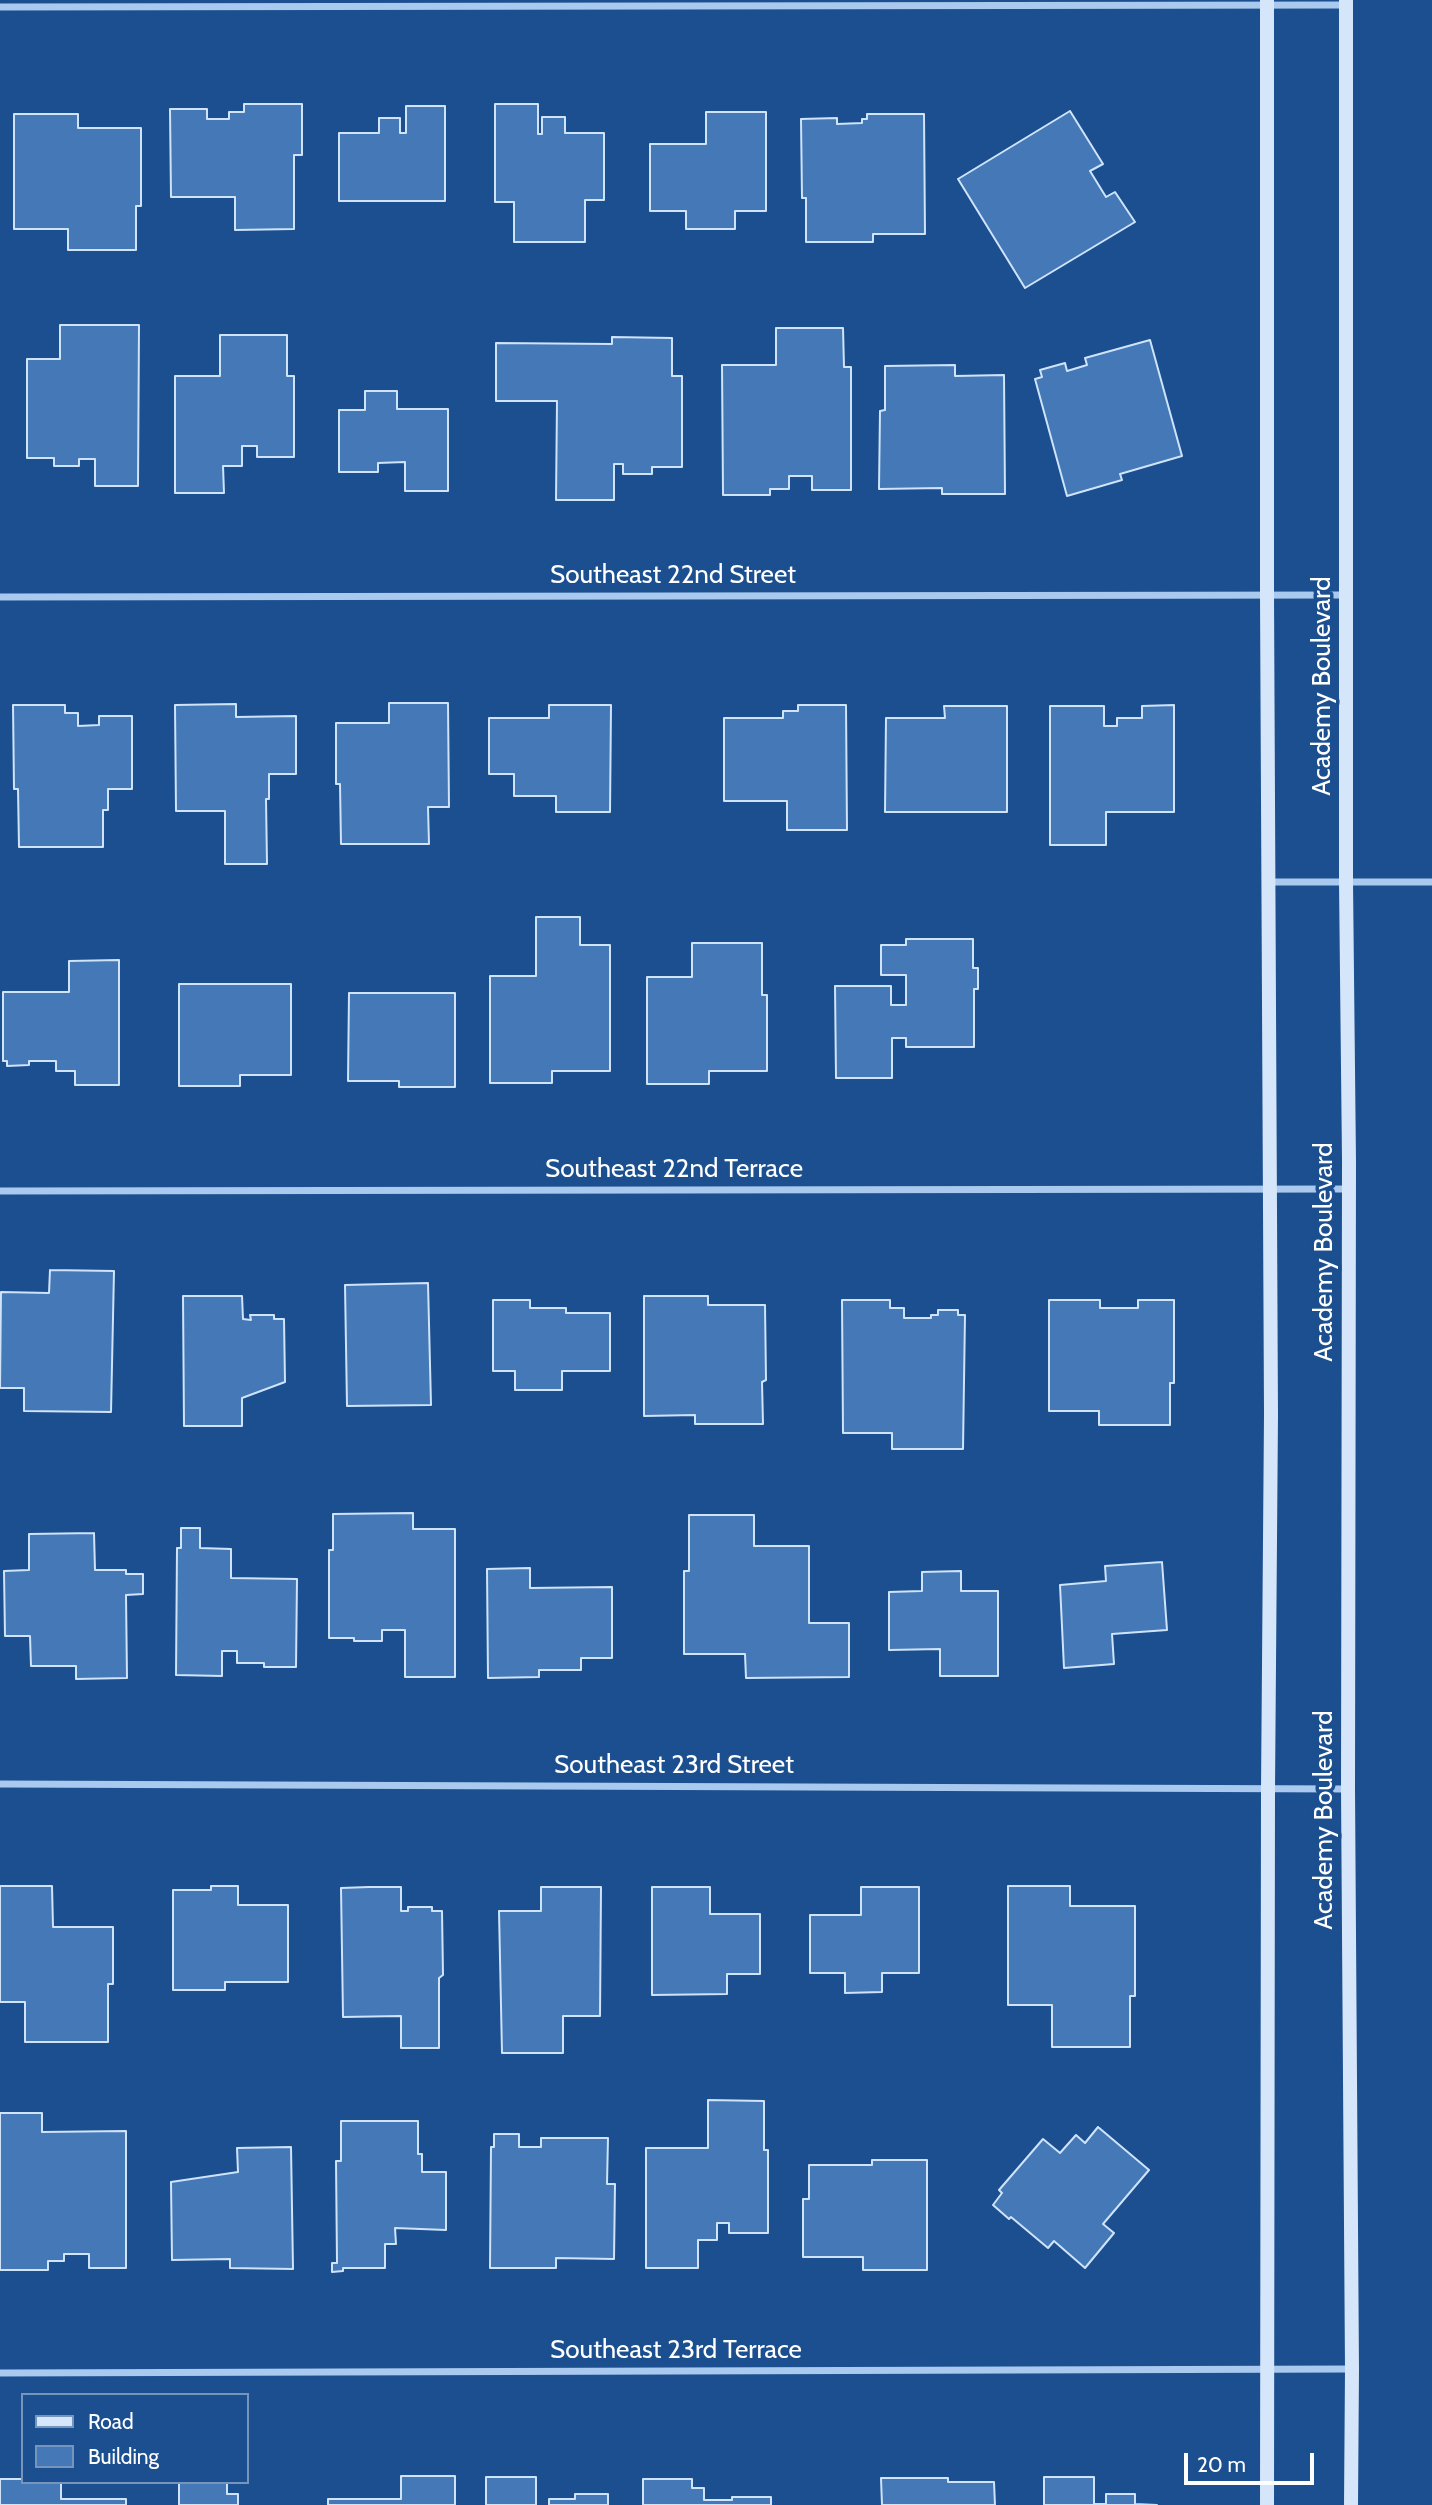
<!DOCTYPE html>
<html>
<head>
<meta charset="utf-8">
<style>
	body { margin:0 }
	#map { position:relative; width:1432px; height:2505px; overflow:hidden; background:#1b4f8f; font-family:Cabin,sans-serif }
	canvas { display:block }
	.legend { position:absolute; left:21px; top:2393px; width:228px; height:91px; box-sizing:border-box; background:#1b4f8f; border:2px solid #7695bc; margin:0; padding:9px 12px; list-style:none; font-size:21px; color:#fff }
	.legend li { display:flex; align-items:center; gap:14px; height:35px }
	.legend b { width:35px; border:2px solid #7695bc }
	.scale { position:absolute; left:1184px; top:2453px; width:130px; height:32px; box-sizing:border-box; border:4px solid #fff; border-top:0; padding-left:9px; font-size:21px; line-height:24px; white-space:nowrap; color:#fff; -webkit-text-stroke:5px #1b4f8f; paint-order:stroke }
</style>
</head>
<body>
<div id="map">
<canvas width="1432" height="2505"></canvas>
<ul class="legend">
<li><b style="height:9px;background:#d6e6fa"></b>Road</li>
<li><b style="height:19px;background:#4478b7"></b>Building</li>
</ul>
<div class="scale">20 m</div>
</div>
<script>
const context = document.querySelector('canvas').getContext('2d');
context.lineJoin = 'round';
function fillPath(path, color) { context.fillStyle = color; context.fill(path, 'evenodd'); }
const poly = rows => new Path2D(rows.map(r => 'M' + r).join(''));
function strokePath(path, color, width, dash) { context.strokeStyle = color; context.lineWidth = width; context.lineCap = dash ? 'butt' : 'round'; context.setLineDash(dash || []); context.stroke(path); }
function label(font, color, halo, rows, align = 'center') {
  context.font = font + ' Cabin,sans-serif'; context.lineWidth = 7; context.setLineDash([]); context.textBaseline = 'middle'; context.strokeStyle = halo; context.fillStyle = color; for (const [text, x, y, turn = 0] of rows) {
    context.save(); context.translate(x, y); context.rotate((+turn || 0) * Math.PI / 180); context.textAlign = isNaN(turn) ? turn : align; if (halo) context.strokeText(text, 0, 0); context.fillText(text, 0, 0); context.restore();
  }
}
const building = poly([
	[244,104,302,104,302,155,294,155,294,229,235,230,235,197,171,197,170,109,207,109,207,119,229,119,229,112,244,112,244,104],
	[495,104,538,104,538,134,542,134,542,117,565,117,565,133,604,133,604,200,585,200,585,242,514,242,514,202,495,202,495,104],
	[406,106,445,106,445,201,339,201,339,133,379,133,379,118,400,118,400,133,406,133,406,106],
	[1070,111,1103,164,1090,171,1106,197,1115,192,1135,222,1025,288,958,179,1070,111],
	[706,112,766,112,766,211,735,211,735,229,686,229,686,211,650,211,650,144,706,144,706,112],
	[14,114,78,114,78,128,141,128,141,206,136,206,136,250,68,250,68,229,14,229,14,114],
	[867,114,924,114,925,234,873,234,873,242,806,242,806,198,802,198,801,119,837,118,837,124,862,123,862,119,867,119,867,114],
	[60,325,139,325,138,486,95,486,95,459,79,459,79,466,54,466,54,458,27,458,27,359,60,359,60,325],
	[776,328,843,328,844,367,851,367,851,490,812,490,812,476,789,476,789,489,770,489,770,495,723,495,722,365,776,365,776,328],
	[220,335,287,335,287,376,294,376,294,457,257,457,257,446,242,446,242,466,223,466,224,493,175,493,175,376,220,376,220,335],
	[612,337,672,338,672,376,682,376,682,467,652,467,652,474,623,474,623,464,614,464,614,500,556,500,557,401,496,401,496,343,612,344,612,337],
	[1150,340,1182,456,1120,474,1122,480,1067,496,1035,379,1042,377,1040,370,1065,363,1067,371,1087,365,1085,358,1150,340],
	[955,365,955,376,1004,375,1005,494,942,494,942,488,879,489,880,411,885,410,885,366,955,365],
	[365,391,397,391,397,409,448,409,448,491,405,491,405,462,378,463,378,472,339,472,339,410,365,410,365,391],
	[389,703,448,703,449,807,428,807,429,844,341,844,340,784,336,784,336,723,389,723,389,703],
	[236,704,236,717,296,716,296,774,269,774,269,799,266,799,267,864,225,864,225,811,176,811,175,705,236,704],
	[13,705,65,705,65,713,78,713,78,726,99,725,99,716,132,716,132,789,108,789,108,810,103,810,103,847,19,847,18,789,14,789,13,705],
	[549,705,611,705,610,812,556,812,556,796,514,796,514,774,489,774,489,718,549,718,549,705],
	[798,705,846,705,847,830,787,830,787,801,724,801,724,718,783,718,783,711,798,711,798,705],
	[1174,705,1174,812,1106,812,1106,845,1050,845,1050,706,1104,706,1104,726,1117,726,1117,718,1142,718,1142,706,1174,705],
	[944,706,1007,706,1007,812,885,812,886,718,945,718,944,706],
	[536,917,580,917,580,945,610,945,610,1071,552,1071,552,1083,490,1083,490,976,536,976,536,917],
	[906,939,973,939,973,968,978,968,978,989,974,989,974,1047,906,1047,906,1038,892,1038,892,1078,836,1078,835,986,891,986,891,1005,906,1005,906,975,881,975,881,945,906,945,906,939],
	[692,943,762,943,762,995,767,995,767,1071,709,1071,709,1084,647,1084,647,977,692,977,692,943],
	[119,960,119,1085,75,1085,75,1071,56,1071,56,1061,29,1061,29,1065,7,1066,7,1061,3,1061,3,992,69,992,69,961,119,960],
	[179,984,291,984,291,1075,240,1075,240,1086,179,1086,179,984],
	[349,993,455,993,455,1087,399,1087,399,1081,348,1081,349,993],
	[50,1270,114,1271,111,1412,24,1411,24,1388,0,1388,1,1292,49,1293,50,1270],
	[428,1283,431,1405,347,1406,345,1285,428,1283],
	[183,1296,242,1296,243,1319,251,1320,250,1315,274,1315,274,1319,284,1319,285,1382,242,1398,242,1426,184,1426,183,1296],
	[644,1296,708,1296,708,1305,765,1305,766,1380,762,1382,763,1424,695,1424,695,1415,644,1416,644,1296],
	[493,1300,530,1300,530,1308,566,1308,566,1313,610,1313,610,1371,562,1371,562,1390,515,1390,515,1371,493,1371,493,1300],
	[842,1300,890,1300,890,1308,904,1308,904,1318,931,1318,931,1315,938,1315,938,1310,958,1310,958,1315,965,1315,963,1449,892,1449,892,1433,843,1433,842,1300],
	[1049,1300,1100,1300,1100,1308,1138,1308,1138,1300,1174,1300,1174,1383,1170,1383,1170,1425,1099,1425,1099,1411,1049,1411,1049,1300],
	[413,1513,413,1529,455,1529,455,1677,405,1677,405,1630,382,1630,382,1641,354,1641,354,1638,329,1638,329,1550,333,1550,333,1514,413,1513],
	[689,1515,754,1515,754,1546,809,1546,809,1623,849,1623,849,1677,746,1678,745,1654,684,1654,684,1571,689,1571,689,1515],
	[181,1528,200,1528,200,1548,231,1549,231,1578,297,1579,296,1667,264,1667,264,1663,237,1663,237,1651,222,1651,222,1676,176,1675,177,1548,181,1548,181,1528],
	[94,1533,95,1570,126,1570,126,1574,143,1574,143,1594,126,1595,127,1678,76,1679,76,1666,31,1666,30,1636,5,1636,4,1571,29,1570,29,1534,94,1533],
	[1162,1562,1167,1630,1112,1634,1114,1664,1064,1668,1060,1585,1106,1581,1105,1566,1162,1562],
	[530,1568,530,1588,612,1587,612,1658,581,1658,581,1670,539,1670,539,1677,488,1678,487,1569,530,1568],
	[961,1571,961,1591,998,1591,998,1676,940,1676,940,1649,889,1650,889,1592,922,1591,922,1572,961,1571],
	[0,1886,52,1886,53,1927,113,1927,113,1984,108,1984,108,2042,25,2042,25,2002,0,2002,0,1886],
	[211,1886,238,1886,238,1905,288,1905,288,1982,225,1982,225,1990,173,1990,173,1890,211,1890,211,1886],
	[1008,1886,1070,1886,1070,1906,1135,1906,1135,1996,1130,1996,1130,2047,1052,2047,1052,2005,1008,2005,1008,1886],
	[369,1887,401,1887,401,1911,408,1911,408,1907,432,1907,432,1911,442,1911,443,1975,439,1978,439,2048,401,2048,401,2016,343,2017,341,1888,369,1887],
	[541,1887,601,1887,600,2016,563,2016,563,2053,502,2053,499,1911,541,1911,541,1887],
	[652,1887,710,1887,710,1914,760,1914,760,1974,727,1974,727,1994,652,1995,652,1887],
	[861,1887,919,1887,919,1973,882,1973,882,1992,845,1993,845,1973,810,1973,810,1915,861,1915,861,1887],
	[708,2100,764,2101,764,2150,768,2150,768,2233,729,2233,729,2223,717,2223,717,2240,698,2240,698,2268,646,2268,646,2148,708,2148,708,2100],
	[0,2113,42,2113,42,2132,126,2131,126,2268,89,2268,89,2254,64,2254,64,2261,48,2261,48,2270,0,2270,0,2113],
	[341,2121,418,2121,418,2154,422,2154,422,2172,446,2172,446,2230,395,2228,396,2244,385,2244,385,2268,343,2268,343,2271,332,2272,332,2263,337,2263,336,2161,341,2161,341,2121],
	[1098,2127,1149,2170,1103,2224,1114,2233,1085,2268,1054,2241,1048,2248,1011,2217,1009,2219,993,2205,1002,2193,999,2190,1043,2139,1060,2153,1076,2135,1085,2143,1098,2127],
	[494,2134,519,2134,519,2147,541,2147,541,2138,608,2138,607,2184,615,2184,614,2259,556,2258,556,2268,490,2268,491,2147,494,2147,494,2134],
	[291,2147,293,2269,230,2268,230,2259,172,2260,171,2182,238,2172,237,2148,291,2147],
	[872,2160,927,2160,927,2270,863,2270,863,2257,803,2257,803,2199,809,2199,809,2165,872,2165,872,2160],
	[401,2476,455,2476,455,2505,328,2505,328,2499,401,2499,401,2476],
	[486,2477,536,2477,536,2505,486,2505,486,2477],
	[1044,2477,1094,2477,1094,2504,1106,2504,1106,2494,1135,2494,1135,2504,1157,2505,1044,2505,1044,2477],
	[881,2478,948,2478,948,2482,994,2482,995,2505,882,2505,881,2478],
	[0,2479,23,2479,23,2482,61,2482,61,2499,126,2499,126,2505,0,2505,0,2479],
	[643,2479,692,2479,692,2488,704,2488,704,2500,732,2500,732,2497,771,2497,771,2505,643,2505,643,2479],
	[179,2482,227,2482,227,2494,238,2494,238,2505,179,2505,179,2482],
	[575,2494,608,2494,608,2505,549,2505,549,2499,575,2499,575,2494]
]);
fillPath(building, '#4478b7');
strokePath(building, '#cfe3fa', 2);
strokePath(poly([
	[0,7,1346,5],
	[0,597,1346,595],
	[1269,882,1432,882],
	[0,1191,1349,1189],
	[0,1784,1348,1789],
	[0,2373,1352,2369]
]), '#a9c9ee', 7);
strokePath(poly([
	[1267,0,1267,595,1271,1414,1268,1789,1267,2505],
	[1346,0,1346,882,1349,1161,1348,1789,1352,2369,1351,2505]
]), '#d6e6fa', 14);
label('26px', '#fff', '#1b4f8f', [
	["Southeast 22nd Street",673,575],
	["Academy Boulevard",1322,686,-90],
	["Southeast 22nd Terrace",674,1169],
	["Academy Boulevard",1324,1252,-90],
	["Southeast 23rd Street",674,1765],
	["Academy Boulevard",1324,1820,-90],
	["Southeast 23rd Terrace",676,2350]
]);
</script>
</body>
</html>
